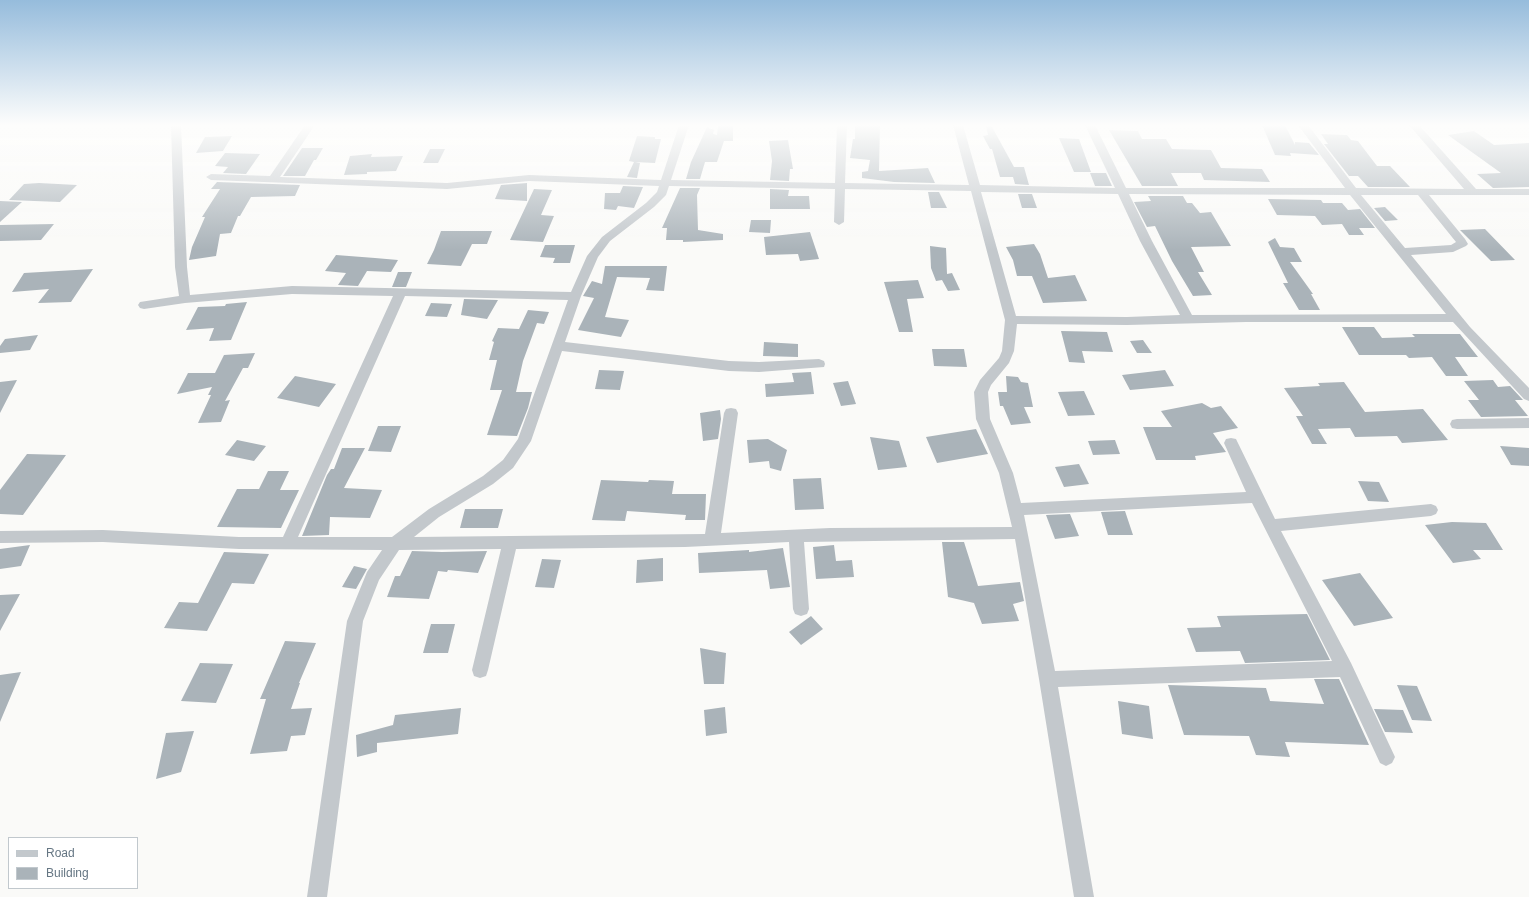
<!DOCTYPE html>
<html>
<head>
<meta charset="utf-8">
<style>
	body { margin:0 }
	#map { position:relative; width:1529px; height:897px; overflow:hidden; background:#fafaf8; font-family:Helvetica,sans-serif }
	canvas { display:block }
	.legend { position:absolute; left:8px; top:837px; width:130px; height:52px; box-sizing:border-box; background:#fff; border:1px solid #c1c8cd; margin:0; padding:5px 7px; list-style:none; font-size:12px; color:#657683 }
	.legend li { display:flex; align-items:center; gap:8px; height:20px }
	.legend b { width:20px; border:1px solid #c1c8cd }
</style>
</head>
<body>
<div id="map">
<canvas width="1529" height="897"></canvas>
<ul class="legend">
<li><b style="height:5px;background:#c3c8cc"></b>Road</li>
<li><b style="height:11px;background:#aab3b9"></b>Building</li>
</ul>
</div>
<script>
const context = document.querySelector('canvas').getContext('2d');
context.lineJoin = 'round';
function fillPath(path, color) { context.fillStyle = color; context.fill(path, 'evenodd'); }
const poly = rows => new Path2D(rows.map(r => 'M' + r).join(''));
fillPath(poly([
	[718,125,733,125,733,141,724,141,717,162,705,162,700,179,686,179,691,162,707,127,714,130,713,134,717,135],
	[855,125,880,125,879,171,928,168,935,183,894,182,862,178,862,172,868,171,870,160,850,158,853,139,855,139],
	[991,125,1014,167,1024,167,1029,185,1015,184,1013,177,1000,177,992,149,990,149,983,136,988,135,986,127],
	[1262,125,1285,125,1295,145,1295,142,1309,143,1319,155,1290,153,1291,156,1275,155],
	[1109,130,1138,131,1142,139,1166,139,1172,149,1211,150,1221,168,1262,169,1270,182,1204,180,1201,173,1171,173,1178,186,1142,186],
	[1474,131,1494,145,1529,143,1529,187,1493,188,1477,174,1501,173,1448,135],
	[1321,134,1347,135,1351,140,1358,141,1377,166,1390,166,1410,187,1368,187,1358,176,1349,176,1324,144,1328,144],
	[232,136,223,151,196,153,205,137],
	[637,136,655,137,655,139,661,139,655,163,635,162,640,163,637,178,627,177,634,162,629,161],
	[1059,138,1079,139,1091,172,1074,172],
	[788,140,793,169,790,169,789,181,770,180,772,161,769,141],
	[302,148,323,148,316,160,314,160,305,176,283,176],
	[430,149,445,149,438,163,423,163],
	[225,153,260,154,246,174,223,173,228,167,215,166],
	[372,154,371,157,403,156,396,171,367,172,367,174,344,175,350,156],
	[1090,173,1106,173,1112,186,1095,186],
	[217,182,300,185,295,196,251,197,240,216,238,216,231,233,220,234,216,256,189,260,192,247,205,217,202,217,220,189,211,189],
	[527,183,527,201,495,199,501,185],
	[24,184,39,183,77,185,60,202,9,200],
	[623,186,643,187,634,208,618,206,616,210,604,209,605,193,620,193],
	[680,188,700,188,697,195,698,230,723,234,723,240,683,242,683,240,666,240,667,228,662,228],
	[534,189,552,190,541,215,554,216,543,242,510,240],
	[770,189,789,190,788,196,809,196,810,209,770,209],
	[928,192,939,192,947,208,931,208],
	[1018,194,1032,194,1037,208,1022,208],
	[1148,196,1183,196,1187,203,1192,203,1200,213,1211,212,1231,246,1191,247,1204,272,1198,272,1212,295,1193,296,1172,261,1155,226,1147,227,1134,202,1151,201],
	[1268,199,1321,200,1323,203,1342,203,1348,210,1360,209,1375,228,1359,228,1364,235,1349,235,1342,224,1322,225,1315,216,1277,215],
	[0,201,22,202,0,222],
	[1385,207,1398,220,1385,221,1374,208],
	[751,220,771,220,770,233,749,232],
	[54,224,41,240,0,241,0,225],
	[1485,229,1515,260,1491,261,1460,230],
	[441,231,492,231,487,244,472,244,461,266,427,264,434,250],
	[810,232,819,259,800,261,798,254,766,255,764,237],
	[1275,238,1280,247,1294,248,1302,262,1290,262,1313,294,1311,294,1320,310,1299,310,1283,283,1288,283,1268,242],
	[1034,244,1040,254,1048,278,1075,275,1087,301,1043,303,1032,276,1017,276,1013,260,1006,247],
	[545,245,575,245,570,263,553,263,555,258,540,257],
	[930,246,946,248,947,274,952,273,960,290,948,291,942,280,936,281,931,268],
	[336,255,375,258,398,260,391,272,367,271,358,286,338,285,346,273,325,271],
	[605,266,667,266,664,291,646,290,650,278,617,277,605,317,629,320,621,337,578,330,594,298,583,296,592,281,602,284],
	[93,269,71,302,38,303,49,289,12,292,24,273],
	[398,272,412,272,406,287,392,287],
	[918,280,924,298,907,299,913,332,899,332,884,282],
	[464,299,498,300,487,319,461,315],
	[247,302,231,340,209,341,214,328,186,330,198,307,225,306,226,304],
	[431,303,452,304,447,317,425,316],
	[528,310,549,312,544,324,537,323,523,361,516,392,532,392,528,408,517,436,487,435,502,390,490,390,497,360,489,360,494,342,492,341,498,328,519,329],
	[1342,327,1374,327,1382,338,1415,337,1412,334,1460,334,1478,357,1455,357,1468,376,1446,376,1432,357,1409,358,1406,355,1359,355],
	[1061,331,1107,332,1113,352,1082,351,1085,363,1069,362],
	[38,335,30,350,0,353,0,346,5,339],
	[1143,340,1152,353,1137,353,1130,341],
	[764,342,798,344,798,357,763,356],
	[932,349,964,349,967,367,934,366],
	[255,353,248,368,243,368,225,401,230,400,221,422,198,423,211,395,208,395,212,387,177,394,188,373,215,373,224,355],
	[599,370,624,371,620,390,595,389],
	[1165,370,1174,386,1130,390,1122,375],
	[811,372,814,394,766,397,765,384,794,382,792,373],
	[295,376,336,384,319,407,277,398],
	[1006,376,1018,377,1021,382,1028,383,1033,407,1024,407,1031,423,1011,425,1003,406,1000,406,998,392,1007,392],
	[17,380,0,413,0,382],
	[1493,380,1498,387,1510,386,1523,400,1515,400,1528,416,1481,417,1468,400,1479,400,1464,381],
	[848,381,856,404,841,406,833,383],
	[1344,382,1365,412,1423,409,1448,440,1402,443,1397,436,1355,437,1350,428,1318,429,1327,444,1312,444,1296,416,1303,416,1284,388,1320,386,1318,383],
	[1084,391,1095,415,1068,416,1058,392],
	[1202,403,1211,408,1221,406,1238,428,1213,433,1226,452,1195,456,1196,460,1156,460,1143,427,1172,427,1161,411],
	[720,410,721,419,718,439,703,441,700,413],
	[378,426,401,426,391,452,368,451],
	[976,429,988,454,937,463,926,437],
	[870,437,899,441,907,467,878,470],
	[768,439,787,450,781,471,770,468,769,461,749,463,747,440],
	[237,440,266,446,254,461,225,455],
	[1115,440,1120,454,1093,455,1088,441],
	[1500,446,1529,448,1529,466,1511,465],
	[342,448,365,448,344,488,382,490,370,518,330,517,329,535,302,536,327,475,331,469,334,469],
	[27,454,66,455,23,515,0,514,0,490],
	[1079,464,1089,484,1064,487,1055,467],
	[268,471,289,471,280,490,299,490,281,528,217,527,237,489,259,489],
	[821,478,824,509,795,510,793,479],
	[601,480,648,482,649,480,674,481,672,494,706,494,705,520,685,520,686,515,627,511,625,521,592,520],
	[1358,481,1379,482,1389,502,1368,501],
	[465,509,503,509,498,528,460,528],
	[1125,511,1133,535,1108,535,1101,512],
	[1070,514,1079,536,1055,539,1046,515],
	[1452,522,1486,523,1503,550,1473,550,1481,559,1453,563,1425,525],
	[942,542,964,542,978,586,1020,582,1024,601,1013,604,1019,621,982,624,974,603,948,597],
	[30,545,21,566,0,569,0,549],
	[834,545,836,561,852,560,854,577,816,579,813,547],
	[783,548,790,587,770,589,767,570,699,573,698,553,749,550,749,552],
	[412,551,442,552,487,551,478,573,448,570,447,572,438,571,429,599,387,597,395,576,400,576],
	[224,552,269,554,254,584,232,583,207,631,164,628,179,602,198,603],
	[663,558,663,581,636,583,637,560],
	[542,559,561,560,554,588,535,587],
	[354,566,367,569,356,589,342,587],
	[1360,573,1393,618,1354,626,1322,580],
	[20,594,0,631,0,595],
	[1307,614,1330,660,1245,663,1240,651,1196,652,1187,628,1221,627,1217,616],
	[811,616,823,629,801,645,789,632],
	[431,624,455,624,448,653,423,653],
	[285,641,316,643,299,683,300,683,291,709,312,708,305,735,291,736,287,751,250,754,266,699,260,699],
	[700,648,726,653,724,684,704,684],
	[200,663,233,664,216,703,181,701],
	[21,672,0,722,0,675],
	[1314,679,1339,679,1369,745,1285,742,1290,757,1256,755,1249,736,1184,735,1168,685,1266,688,1270,701,1324,704],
	[1397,685,1417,686,1432,721,1412,720],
	[1118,701,1149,706,1153,739,1122,734],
	[725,707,727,733,706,736,704,710],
	[461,708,458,734,377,743,377,752,357,757,356,735,393,725,395,715],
	[1374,709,1403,710,1413,733,1385,732],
	[194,731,181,772,156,779,166,733]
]), '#aab3b9');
fillPath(poly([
	[171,125,181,125,187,267,190,295,292,286,571,292,587,256,602,237,646,203,657,192,659,186,529,181,447,189,211,180,206,177,211,174,270,176,305,125,315,125,280,177,447,183,529,175,661,180,679,125,689,125,671,180,835,183,837,125,847,125,845,183,969,185,953,125,963,125,980,185,1115,188,1085,125,1095,125,1126,188,1345,188,1298,125,1308,125,1356,188,1464,189,1409,125,1419,125,1476,189,1529,189,1529,195,1429,195,1465,239,1468,244,1466,246,1453,252,1411,255,1470,327,1529,388,1529,401,1524,399,1453,322,1246,322,1127,325,1017,324,1014,351,1009,363,991,385,988,392,990,419,1013,473,1021,503,1246,492,1224,443,1226,439,1231,438,1236,439,1275,519,1431,504,1436,506,1438,510,1436,514,1431,516,1281,531,1351,663,1395,757,1392,763,1386,766,1380,763,1340,677,1058,687,1094,897,1074,897,1039,679,1015,539,804,542,809,609,807,614,801,616,795,614,793,609,789,542,685,547,516,549,488,670,486,676,480,678,474,676,472,670,501,549,399,550,379,580,363,621,327,897,307,897,347,621,367,572,382,550,239,549,103,542,0,543,0,531,103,530,239,537,283,537,393,296,292,294,185,303,144,309,140,308,138,305,140,302,179,296,175,267,171,125],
	[669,186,835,189,834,222,839,225,844,222,845,189,971,191,1005,320,1002,351,999,358,980,380,974,392,976,419,999,473,1012,527,830,528,721,533,738,413,736,409,731,408,726,409,724,413,705,534,414,537,439,517,493,484,513,468,531,441,562,351,729,371,759,372,824,367,825,364,824,361,819,359,759,362,729,361,565,342,581,296,598,257,610,241,654,207,666,195,669,186],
	[981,192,1118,194,1140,241,1180,315,1127,317,1016,316,981,192],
	[1129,194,1350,195,1446,314,1192,315,1152,241,1129,194],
	[1361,195,1418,195,1456,242,1451,245,1405,248,1361,195],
	[405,296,568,300,518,439,503,460,483,476,429,509,392,537,298,537,405,296],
	[1252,503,1332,661,1055,671,1024,515,1252,503],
	[1529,418,1529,428,1457,429,1452,428,1450,424,1452,420,1457,419,1529,418]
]), '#c3c8cc');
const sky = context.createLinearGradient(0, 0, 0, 250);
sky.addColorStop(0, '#96bcdc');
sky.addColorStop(0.5, '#fdfdfc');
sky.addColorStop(1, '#fdfdfc00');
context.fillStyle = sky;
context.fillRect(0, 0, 1529, 250);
</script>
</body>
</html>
